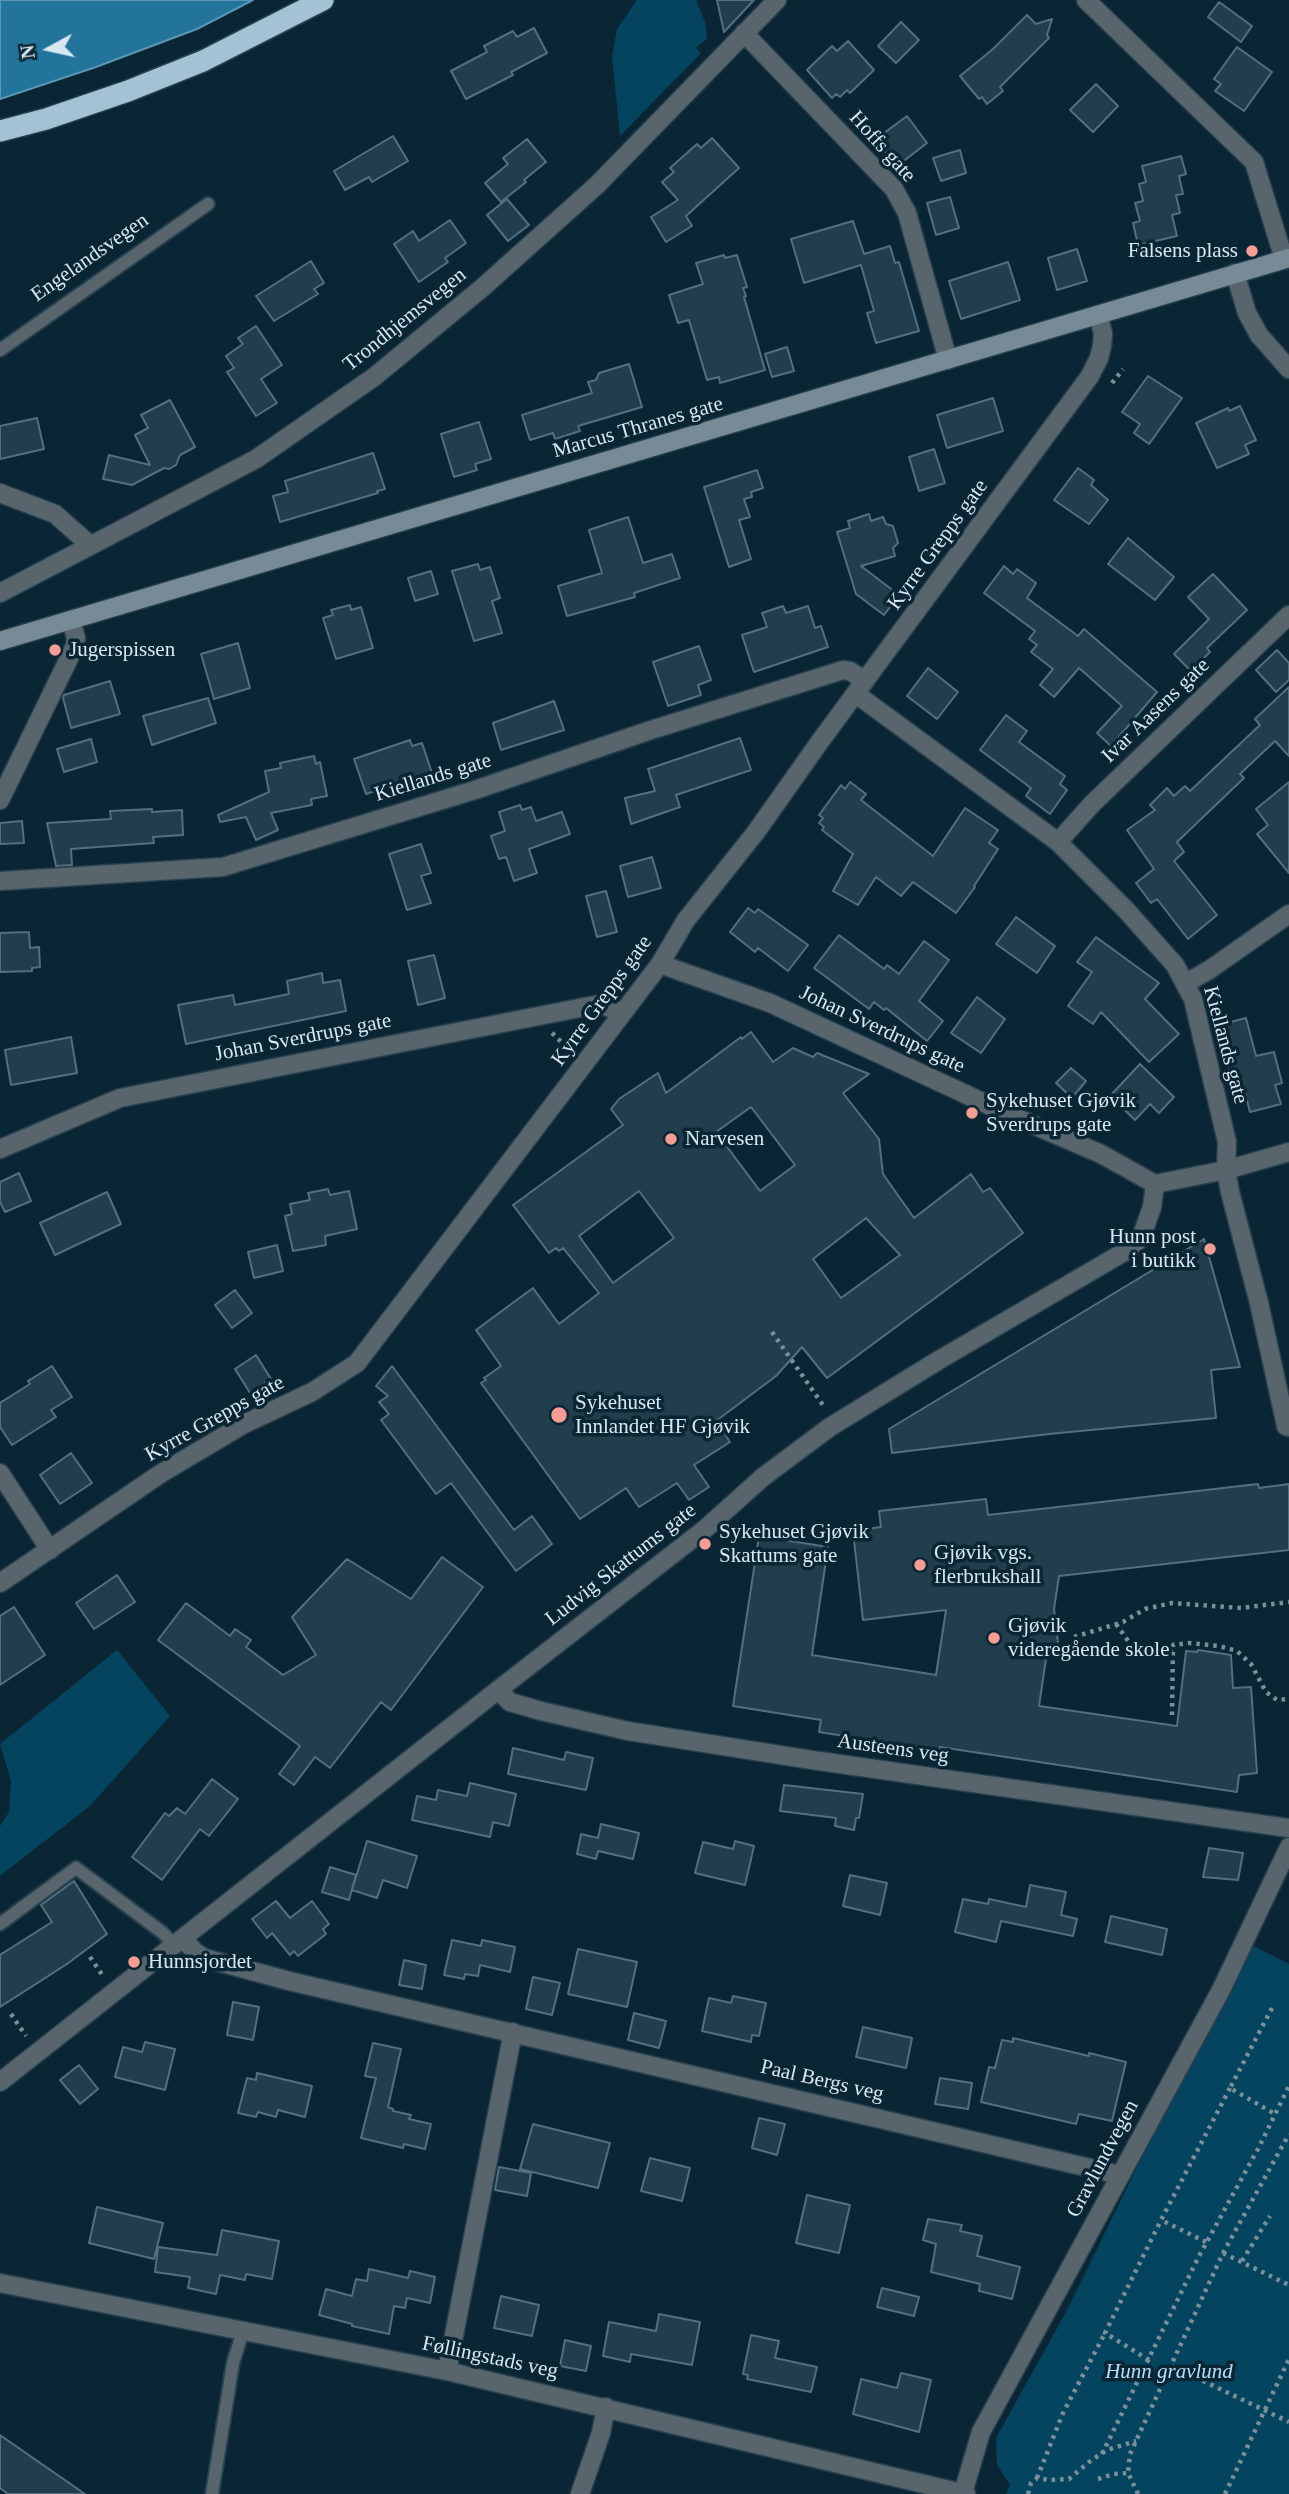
<!DOCTYPE html>
<html>
<head>
<meta charset="utf-8">
<style>
  body { margin:0 }
  #map { position:relative; width:1289px; height:2494px; overflow:hidden; background:#0a2634; font-family:Georgia,serif }
  canvas { display:block }
  .north { position:absolute; left:14px; top:14px; width:70px; height:70px; -webkit-text-stroke:5px #0a2634; paint-order:stroke; rotate:262deg; font-size:19px; font-weight:700; line-height:28px; text-align:center; color:#d8e8f1 }
  .north::after { content:''; display:block; margin:auto; width:24px; height:32px; background:#d8e8f1; clip-path:polygon(50% 0,100% 100%,50% 72%,0 100%) }
</style>
</head>
<body>
<div id="map">
<canvas width="1289" height="2494"></canvas>
<div class="north">N</div>
</div>
<script>
const context = document.querySelector('canvas').getContext('2d');
context.lineJoin = 'round';
function fill(path, color) {
  context.fillStyle = color;
  context.fill(path, 'evenodd');
}
function shape(rows) {
  const path = new Path2D();
  for (const r of rows) {
    path.moveTo(r[0], r[1]);
    for (let i = 2; i < r.length; i += 2) path.lineTo(r[i], r[i + 1]);
  }
  return path;
}
function trace(path, color, width, dash) {
  context.strokeStyle = color;
  context.lineWidth = width;
  context.lineCap = dash ? 'butt' : 'round';
  context.setLineDash(dash || []);
  context.stroke(path);
}
function label(font, color, halo, rows, align = 'center') {
  context.font = font + ' Georgia,serif';
  context.lineWidth = 7;
  context.setLineDash([]);
  context.textBaseline = 'middle';
  context.strokeStyle = halo;
  context.fillStyle = color;
  for (const [text, x, y, turn = 0] of rows) {
    context.save();
    context.translate(x, y);
    context.rotate((+turn || 0) * Math.PI / 180);
    context.textAlign = isNaN(turn) ? turn : align;
    if (halo) context.strokeText(text, 0, 0);
    context.fillText(text, 0, 0);
    context.restore();
  }
}
const green = shape([
  [637,0,696,0,705,22,707,38,696,48,701,53,620,136,612,57,617,29],
  [117,1650,170,1716,91,1805,0,1876,0,1826,9,1812,11,1781,0,1744],
  [1247,1943,1289,1964,1289,2494,1006,2494,1010,2485,997,2465,996,2438,1066,2312]
]);
const water = shape([
  [0,0,253,0,197,29,96,67,0,99,0,0]
]);
const building = shape([
  [717,0,754,0,724,32,717,0],
  [1219,2,1252,26,1241,42,1208,17,1219,2],
  [1027,15,1036,24,1052,19,1047,35,1049,38,1000,87,1003,91,987,104,982,97,979,99,960,76,993,49,1027,15],
  [901,22,919,40,896,63,878,46,901,22],
  [534,28,547,53,511,72,513,75,466,99,451,71,487,52,484,46,513,31,517,37,534,28],
  [848,41,874,70,850,93,847,90,840,97,836,94,832,98,807,70,832,46,837,51,848,41],
  [1237,47,1272,72,1244,111,1215,91,1221,84,1214,79,1237,47],
  [1096,84,1118,106,1093,132,1070,110,1096,84],
  [907,116,927,143,896,167,876,139,907,116],
  [393,136,408,161,372,182,369,177,345,190,334,171,393,136],
  [712,138,739,168,686,216,692,226,666,242,651,217,678,200,662,182,674,172,670,168,697,144,701,148,712,138],
  [527,139,546,162,524,180,526,182,501,202,485,183,508,164,503,158,527,139],
  [960,150,966,173,941,181,933,158,960,150],
  [1181,156,1186,174,1179,176,1183,194,1176,195,1180,213,1172,215,1177,236,1138,245,1133,223,1140,221,1135,203,1143,201,1139,184,1146,182,1142,166,1181,156],
  [950,197,959,228,936,235,927,203,950,197],
  [507,199,529,225,508,241,487,215,507,199],
  [450,220,466,243,445,258,448,262,419,282,394,244,413,231,419,241,450,220],
  [853,221,864,254,890,246,895,263,899,262,919,331,876,343,867,313,874,311,861,265,804,283,791,239,853,221],
  [1077,249,1087,281,1057,290,1048,258,1077,249],
  [724,255,725,258,737,255,747,287,743,288,746,296,744,297,765,370,720,383,719,377,707,380,689,320,678,323,669,295,703,284,696,263,724,255],
  [311,261,324,283,314,289,318,294,274,321,256,296,311,261],
  [1008,262,1020,300,961,319,949,281,1008,262],
  [256,326,282,365,261,379,277,403,256,416,227,372,234,368,226,356,243,344,238,338,256,326],
  [787,347,794,371,772,377,765,354,787,347],
  [629,364,642,407,578,426,580,431,555,439,553,433,530,440,522,415,592,393,588,382,596,380,599,373,629,364],
  [1148,376,1182,398,1149,444,1134,433,1140,424,1122,412,1148,376],
  [993,398,1003,431,947,448,937,415,993,398],
  [170,400,195,447,180,455,176,465,169,469,164,468,132,485,103,479,109,455,150,465,135,435,148,428,141,415,170,400],
  [1240,406,1256,440,1245,445,1249,454,1217,468,1196,423,1228,408,1229,411,1240,406],
  [37,418,44,449,0,459,0,426,37,418],
  [479,422,491,459,475,464,477,470,454,477,441,434,479,422],
  [934,449,945,483,919,491,909,457,934,449],
  [373,453,385,489,377,491,378,493,280,522,273,496,288,492,285,481,373,453],
  [1078,468,1094,480,1091,485,1108,500,1089,524,1054,500,1078,468],
  [757,470,763,488,751,492,752,497,744,499,750,517,739,520,751,559,729,567,704,487,757,470],
  [869,514,871,521,883,517,886,524,893,526,898,543,893,548,895,556,861,566,899,595,884,615,856,594,837,532,850,528,848,521,869,514],
  [628,517,643,563,672,554,680,578,634,593,635,597,567,616,558,586,602,573,589,530,628,517],
  [1128,538,1174,577,1155,600,1108,564,1128,538],
  [478,564,480,570,490,567,500,598,492,601,502,633,474,641,452,571,478,564],
  [1004,566,1013,574,1017,569,1036,583,1027,598,1078,636,1084,629,1157,692,1111,746,1097,733,1122,706,1079,668,1054,697,1040,685,1053,669,1031,652,1037,645,1029,639,1035,631,984,593,1004,566],
  [431,571,438,594,415,601,408,578,431,571],
  [1213,574,1247,610,1207,648,1210,652,1191,671,1174,654,1209,619,1188,597,1213,574],
  [350,605,351,610,361,607,373,648,336,659,323,618,333,615,331,610,350,605],
  [783,606,786,613,808,606,815,628,821,626,828,647,754,672,742,635,767,627,762,613,783,606],
  [238,643,250,688,214,699,201,654,238,643],
  [699,646,711,680,698,685,701,695,668,706,653,662,699,646],
  [1277,650,1289,663,1289,680,1276,692,1256,670,1277,650],
  [928,668,958,692,937,719,907,696,928,668],
  [110,681,120,714,71,728,63,698,64,695,110,681],
  [1289,687,1289,756,1275,741,1240,774,1244,778,1177,842,1184,852,1174,861,1217,915,1188,939,1157,899,1151,903,1136,883,1154,869,1127,830,1155,810,1150,805,1167,788,1174,796,1185,786,1190,791,1260,725,1255,719,1289,687],
  [208,698,216,723,152,745,143,716,208,698],
  [554,701,564,730,501,750,493,723,554,701],
  [1006,715,1027,731,1019,742,1065,776,1060,784,1067,790,1050,814,1026,796,1031,788,980,750,1006,715],
  [740,738,751,770,676,795,680,807,631,824,625,798,655,791,648,769,740,738],
  [91,739,97,762,64,772,57,749,91,739],
  [410,740,412,746,422,743,432,773,366,794,354,759,410,740],
  [314,756,316,764,320,762,327,796,311,799,312,805,271,813,278,830,256,840,246,817,220,822,218,815,269,792,265,771,281,768,280,763,314,756],
  [850,782,866,794,861,800,933,856,965,808,998,830,989,843,998,849,974,886,975,887,956,913,913,882,901,896,876,877,858,905,833,891,853,854,822,830,824,827,819,823,823,818,819,815,841,785,845,789,850,782],
  [1289,782,1289,873,1257,834,1268,825,1256,809,1289,782],
  [520,805,522,810,531,807,536,821,562,812,570,834,529,849,537,873,514,881,506,857,499,859,491,836,505,831,499,812,520,805],
  [152,809,152,812,182,810,183,835,153,837,154,843,71,849,72,865,56,866,47,823,111,819,110,811,152,809],
  [22,821,24,843,0,844,0,823,22,821],
  [421,844,431,873,421,876,431,903,407,910,389,854,421,844],
  [652,857,661,888,628,897,620,866,652,857],
  [606,891,617,932,597,937,586,896,606,891],
  [748,908,755,913,758,909,808,945,788,971,758,948,755,952,730,932,748,908],
  [1016,917,1055,946,1037,973,996,944,1016,917],
  [29,932,30,948,39,947,40,967,32,968,32,971,0,972,0,933,29,932],
  [839,935,884,969,887,965,899,974,924,941,949,960,919,1001,943,1021,927,1041,886,1008,884,1010,874,1002,869,1009,814,968,839,935],
  [1096,937,1159,983,1145,999,1179,1034,1149,1062,1101,1012,1093,1024,1068,1006,1092,972,1077,962,1096,937],
  [434,955,445,998,418,1005,408,961,434,955],
  [322,973,323,983,340,980,346,1011,186,1044,178,1005,233,995,235,1005,289,994,287,981,322,973],
  [977,997,1005,1019,981,1053,951,1033,977,997],
  [1246,1018,1256,1056,1274,1052,1282,1083,1275,1085,1281,1104,1250,1112,1245,1093,1236,1096,1227,1064,1232,1063,1223,1024,1246,1018],
  [751,1032,773,1062,793,1048,813,1057,817,1053,869,1074,843,1093,879,1139,883,1174,914,1218,971,1174,983,1192,990,1188,1023,1233,827,1378,802,1347,776,1376,716,1421,730,1442,694,1465,709,1487,689,1500,677,1483,639,1507,626,1488,580,1519,481,1383,486,1380,484,1378,501,1366,476,1330,533,1288,559,1324,599,1293,563,1248,559,1251,556,1248,549,1253,513,1205,623,1125,611,1109,619,1099,658,1073,666,1093,741,1037,742,1039,751,1032],
  [751,1107,795,1165,760,1191,716,1132,751,1107],
  [639,1191,674,1238,613,1283,579,1236,639,1191],
  [866,1218,900,1255,841,1298,813,1259,866,1218],
  [71,1037,77,1073,11,1085,5,1050,71,1037],
  [1140,1064,1174,1097,1159,1113,1150,1104,1135,1120,1110,1096,1140,1064],
  [1071,1068,1086,1081,1072,1098,1056,1083,1071,1068],
  [19,1173,31,1201,5,1212,0,1202,0,1182,19,1173],
  [328,1189,330,1195,349,1191,357,1229,325,1236,326,1245,293,1251,285,1216,292,1214,290,1204,310,1200,308,1193,328,1189],
  [107,1192,121,1224,55,1255,40,1223,107,1192],
  [1204,1239,1240,1367,1211,1370,1216,1418,1049,1434,892,1453,889,1429,1204,1239],
  [277,1245,283,1271,254,1278,248,1252,277,1245],
  [235,1290,252,1313,232,1328,215,1305,235,1290],
  [256,1355,271,1379,250,1393,235,1369,256,1355],
  [52,1366,72,1397,51,1410,56,1417,12,1445,0,1427,0,1403,30,1384,28,1381,52,1366],
  [392,1366,514,1530,532,1516,552,1544,516,1571,451,1483,436,1494,381,1420,389,1414,379,1402,388,1396,376,1386,392,1366],
  [71,1453,92,1483,60,1504,40,1475,71,1453],
  [1258,1484,1259,1488,1289,1484,1289,1550,1059,1576,1054,1609,1059,1651,1047,1652,1039,1706,1177,1726,1186,1651,1197,1652,1198,1650,1231,1655,1233,1688,1251,1687,1257,1773,1239,1775,1237,1792,940,1747,940,1751,819,1732,821,1720,733,1706,759,1536,828,1547,812,1655,936,1675,946,1610,863,1620,853,1531,881,1527,879,1511,986,1499,988,1515,1258,1484],
  [442,1557,483,1587,391,1710,381,1702,330,1768,315,1757,294,1785,279,1774,300,1746,158,1640,186,1603,230,1636,235,1629,251,1640,246,1647,283,1675,316,1655,292,1617,347,1559,411,1599,442,1557],
  [117,1575,135,1602,94,1629,76,1603,117,1575],
  [14,1607,45,1655,0,1685,0,1616,14,1607],
  [513,1748,564,1760,566,1752,593,1758,586,1790,508,1774,513,1748],
  [212,1779,238,1799,209,1836,200,1829,162,1880,132,1857,165,1813,169,1816,177,1808,185,1814,212,1779],
  [470,1783,516,1794,509,1826,493,1822,490,1837,412,1820,417,1796,436,1800,438,1790,467,1796,470,1783],
  [784,1785,863,1794,859,1818,856,1818,854,1830,835,1826,836,1818,780,1811,784,1785],
  [601,1824,639,1833,633,1859,598,1851,596,1859,577,1854,581,1834,598,1838,601,1824],
  [367,1841,417,1856,407,1888,383,1880,377,1898,352,1890,367,1841],
  [735,1841,754,1846,745,1885,695,1873,703,1842,733,1849,735,1841],
  [1209,1848,1243,1853,1238,1880,1203,1877,1209,1848],
  [330,1867,356,1875,349,1900,322,1892,330,1867],
  [850,1875,887,1883,880,1915,843,1906,850,1875],
  [74,1881,107,1934,67,1964,0,2007,0,1955,52,1922,41,1905,74,1881],
  [1030,1885,1066,1892,1061,1915,1077,1919,1073,1936,1001,1921,996,1942,955,1932,963,1899,988,1904,989,1899,1026,1907,1030,1885],
  [276,1901,290,1918,312,1901,329,1924,323,1929,326,1934,298,1956,294,1951,290,1955,272,1933,267,1938,252,1919,276,1901],
  [1111,1916,1167,1929,1162,1955,1105,1942,1111,1916],
  [452,1940,481,1946,482,1940,515,1947,510,1972,480,1965,478,1976,465,1974,464,1979,444,1975,452,1940],
  [578,1949,637,1962,627,2007,568,1994,578,1949],
  [404,1960,426,1965,422,1989,399,1985,404,1960],
  [533,1977,560,1983,552,2015,526,2009,533,1977],
  [733,1996,766,2003,759,2036,752,2035,751,2042,702,2031,709,1998,731,2003,733,1996],
  [233,2002,259,2007,253,2040,227,2035,233,2002],
  [634,2013,666,2021,659,2048,628,2040,634,2013],
  [863,2027,912,2038,906,2068,856,2057,863,2027],
  [1013,2038,1089,2056,1089,2053,1126,2062,1112,2121,1079,2114,1076,2124,981,2102,989,2067,995,2068,1002,2040,1013,2042,1013,2038],
  [145,2042,175,2049,165,2090,115,2077,123,2047,142,2052,145,2042],
  [373,2043,401,2049,388,2107,393,2109,393,2111,411,2115,409,2119,431,2124,425,2149,404,2144,403,2148,361,2138,376,2078,365,2076,373,2043],
  [79,2065,98,2089,80,2104,60,2080,79,2065],
  [257,2073,312,2086,305,2117,278,2110,276,2117,258,2112,256,2117,238,2113,247,2078,256,2080,257,2073],
  [940,2078,972,2083,968,2109,935,2104,940,2078],
  [759,2118,785,2124,777,2155,752,2148,759,2118],
  [533,2124,610,2143,598,2188,520,2169,533,2124],
  [650,2158,690,2168,682,2201,641,2191,650,2158],
  [499,2167,531,2173,527,2196,495,2190,499,2167],
  [807,2195,850,2205,839,2253,796,2243,807,2195],
  [97,2207,163,2223,154,2259,89,2243,97,2207],
  [928,2219,962,2225,960,2231,982,2236,977,2256,1020,2267,1012,2299,979,2291,980,2284,931,2272,936,2244,923,2240,928,2219],
  [222,2230,279,2241,272,2279,246,2274,245,2280,220,2275,216,2294,188,2288,190,2277,155,2272,158,2247,217,2255,222,2230],
  [369,2269,408,2278,410,2271,435,2277,430,2303,407,2298,405,2308,394,2306,389,2334,352,2326,352,2324,319,2315,326,2289,352,2296,356,2279,367,2281,369,2269],
  [882,2288,919,2297,914,2316,877,2307,882,2288],
  [501,2296,539,2305,532,2336,494,2328,501,2296],
  [659,2314,700,2322,692,2365,631,2354,630,2362,603,2356,609,2322,656,2331,659,2314],
  [751,2335,779,2341,775,2358,817,2367,811,2392,747,2379,748,2375,743,2374,751,2335],
  [565,2340,591,2346,586,2371,560,2366,565,2340],
  [901,2373,931,2380,919,2432,853,2414,861,2379,897,2388,901,2373],
  [0,2435,85,2494,8,2494,0,2488,0,2435]
]);
const path = shape([
  [1112,383,1123,369],
  [552,1033,571,1051],
  [772,1332,825,1408],
  [1116,1624,1134,1649,1149,1655,1173,1652],
  [1074,1637,1123,1622,1145,1609,1172,1603,1241,1608,1289,1602],
  [1172,1715,1173,1645,1189,1643,1219,1646,1237,1651,1251,1664,1266,1692,1277,1700,1289,1699],
  [90,1957,103,1976],
  [1272,2008,1230,2088,1275,2114],
  [11,2014,26,2036],
  [1206,2242,1161,2220,1230,2088],
  [1223,2253,1289,2285],
  [1242,2261,1270,2216],
  [1149,2360,1105,2333,1161,2220],
  [1172,2366,1289,2422],
  [1102,2454,1198,2258,1259,2147,1289,2086],
  [1037,2478,1063,2413,1105,2333],
  [1098,2479,1114,2474,1128,2473],
  [1028,2494,1031,2483,1037,2478,1050,2480,1069,2479,1089,2462,1107,2450,1136,2441],
  [1138,2494,1128,2473,1130,2454,1223,2253,1289,2134],
  [1225,2494,1289,2359]
]);
const lane = shape([
  [0,350,208,204],
  [0,1924,76,1868,163,1933,174,1945],
  [212,2494,233,2363,243,2331]
]);
const street = shape([
  [1086,0,1254,162,1284,259],
  [744,33,894,189,907,213,948,360],
  [1235,273,1247,313,1259,335,1289,369],
  [0,493,55,514,90,545],
  [0,593,256,459,374,377,482,288,597,185,777,0],
  [856,694,1058,842,1126,910,1175,965,1193,999,1227,1142,1226,1170,1230,1192,1259,1303,1286,1426,1289,1427],
  [0,800,75,646,76,638,71,620],
  [1058,842,1092,804,1289,615],
  [0,881,223,867,475,790,651,730,843,670,850,671,865,681],
  [660,964,770,1003,1008,1114,1101,1154,1155,1184],
  [1186,983,1209,970,1289,914],
  [0,1149,120,1098,600,1004,623,1013],
  [1155,1184,1226,1170,1289,1152],
  [0,1473,50,1550],
  [0,1583,160,1474,244,1424,312,1392,357,1363,660,964,686,920,756,832,821,740,1090,376,1099,358,1102,346,1103,333,1098,315],
  [498,1690,510,1702,541,1711,628,1731,812,1760,1289,1828],
  [183,1938,194,1951,204,1958,289,1981,1120,2175],
  [0,2082,498,1690,705,1529,763,1477,830,1427,939,1360,1131,1248,1141,1238,1152,1207,1155,1184],
  [0,2283,447,2371,966,2494],
  [447,2371,513,2032],
  [963,2493,981,2432,1221,1990,1289,1847],
  [580,2494,601,2433,606,2407]
]);
const secondary = shape([
  [0,641,1289,258]
]);
const highway = shape([
  [0,131,46,119,128,91,203,61,323,0]
]);
const markers = [
  [1252,251,7,"#f59c95"],
  [55,650,7,"#f59c95"],
  [972,1113,7,"#f59c95"],
  [671,1139,7,"#f59c95"],
  [1210,1249,7,"#f59c95"],
  [559,1415,9,"#f59c95"],
  [705,1544,7,"#f59c95"],
  [920,1565,7,"#f59c95"],
  [994,1638,7,"#f59c95"],
  [134,1962,7,"#f59c95"]
];
const streetNames = [
  ["Hoffs gate",882,147,48],
  ["Engelandsvegen",90,258,-35],
  ["Trondhjemsvegen",405,320,-39],
  ["Marcus Thranes gate",638,428,-16],
  ["Kyrre Grepps gate",938,545,-54],
  ["Ivar Aasens gate",1156,711,-44],
  ["Kiellands gate",433,778,-17],
  ["Kyrre Grepps gate",602,1001,-54],
  ["Johan Sverdrups gate",882,1030,25],
  ["Johan Sverdrups gate",303,1038,-11],
  ["Kiellands gate",1225,1045,75],
  ["Kyrre Grepps gate",215,1419,-29],
  ["Ludvig Skattums gate",621,1565,-38],
  ["Austeens veg",893,1749,8],
  ["Paal Bergs veg",822,2081,13],
  ["Gravlundvegen",1103,2159,-62],
  ["Føllingstads veg",490,2358,12]
];
const poiNames = [
  ["Falsens plass",1238,251,"right"],
  ["Jugerspissen",69,650],
  ["Sykehuset Gjøvik",986,1101],
  ["Sverdrups gate",986,1125],
  ["Narvesen",685,1139],
  ["Hunn post",1196,1237,"right"],
  ["i butikk",1196,1261,"right"],
  ["Sykehuset",575,1403],
  ["Innlandet HF Gjøvik",575,1427],
  ["Sykehuset Gjøvik",719,1532],
  ["Skattums gate",719,1556],
  ["Gjøvik vgs.",934,1553],
  ["flerbrukshall",934,1577],
  ["Gjøvik",1008,1626],
  ["videregående skole",1008,1650],
  ["Hunnsjordet",148,1962]
];
const parkNames = [
  ["Hunn gravlund",1169,2372]
];
fill(green, '#05445f');
fill(water, '#22749b');
trace(water, '#5997b5', 2);
fill(building, '#223d4c');
trace(building, '#536f80', 2);
trace(lane, '#27414e', 16);
trace(street, '#27414e', 21);
trace(secondary, '#27414e', 21);
trace(highway, '#27414e', 24);
trace(path, '#798f9a', 4.5, [3.5, 5]);
trace(lane, '#59656c', 12);
trace(street, '#59656c', 18);
trace(secondary, '#778b96', 18);
trace(highway, '#a3c2d4', 21);
for (const [x, y, r, color] of markers) {
  const dot = new Path2D();
  dot.arc(x, y, r, 0, 2 * Math.PI);
  context.fillStyle = color;
  context.fill(dot);
  trace(dot, '#0a2634', 2.5);
}
label('21px', '#d8e8f1', '#0a2634', streetNames);
label('21px', '#d8e8f1', '#0a2634', poiNames, 'left');
label('italic 21px', '#b7def4', '#0a2634', parkNames);
</script>
</body>
</html>
